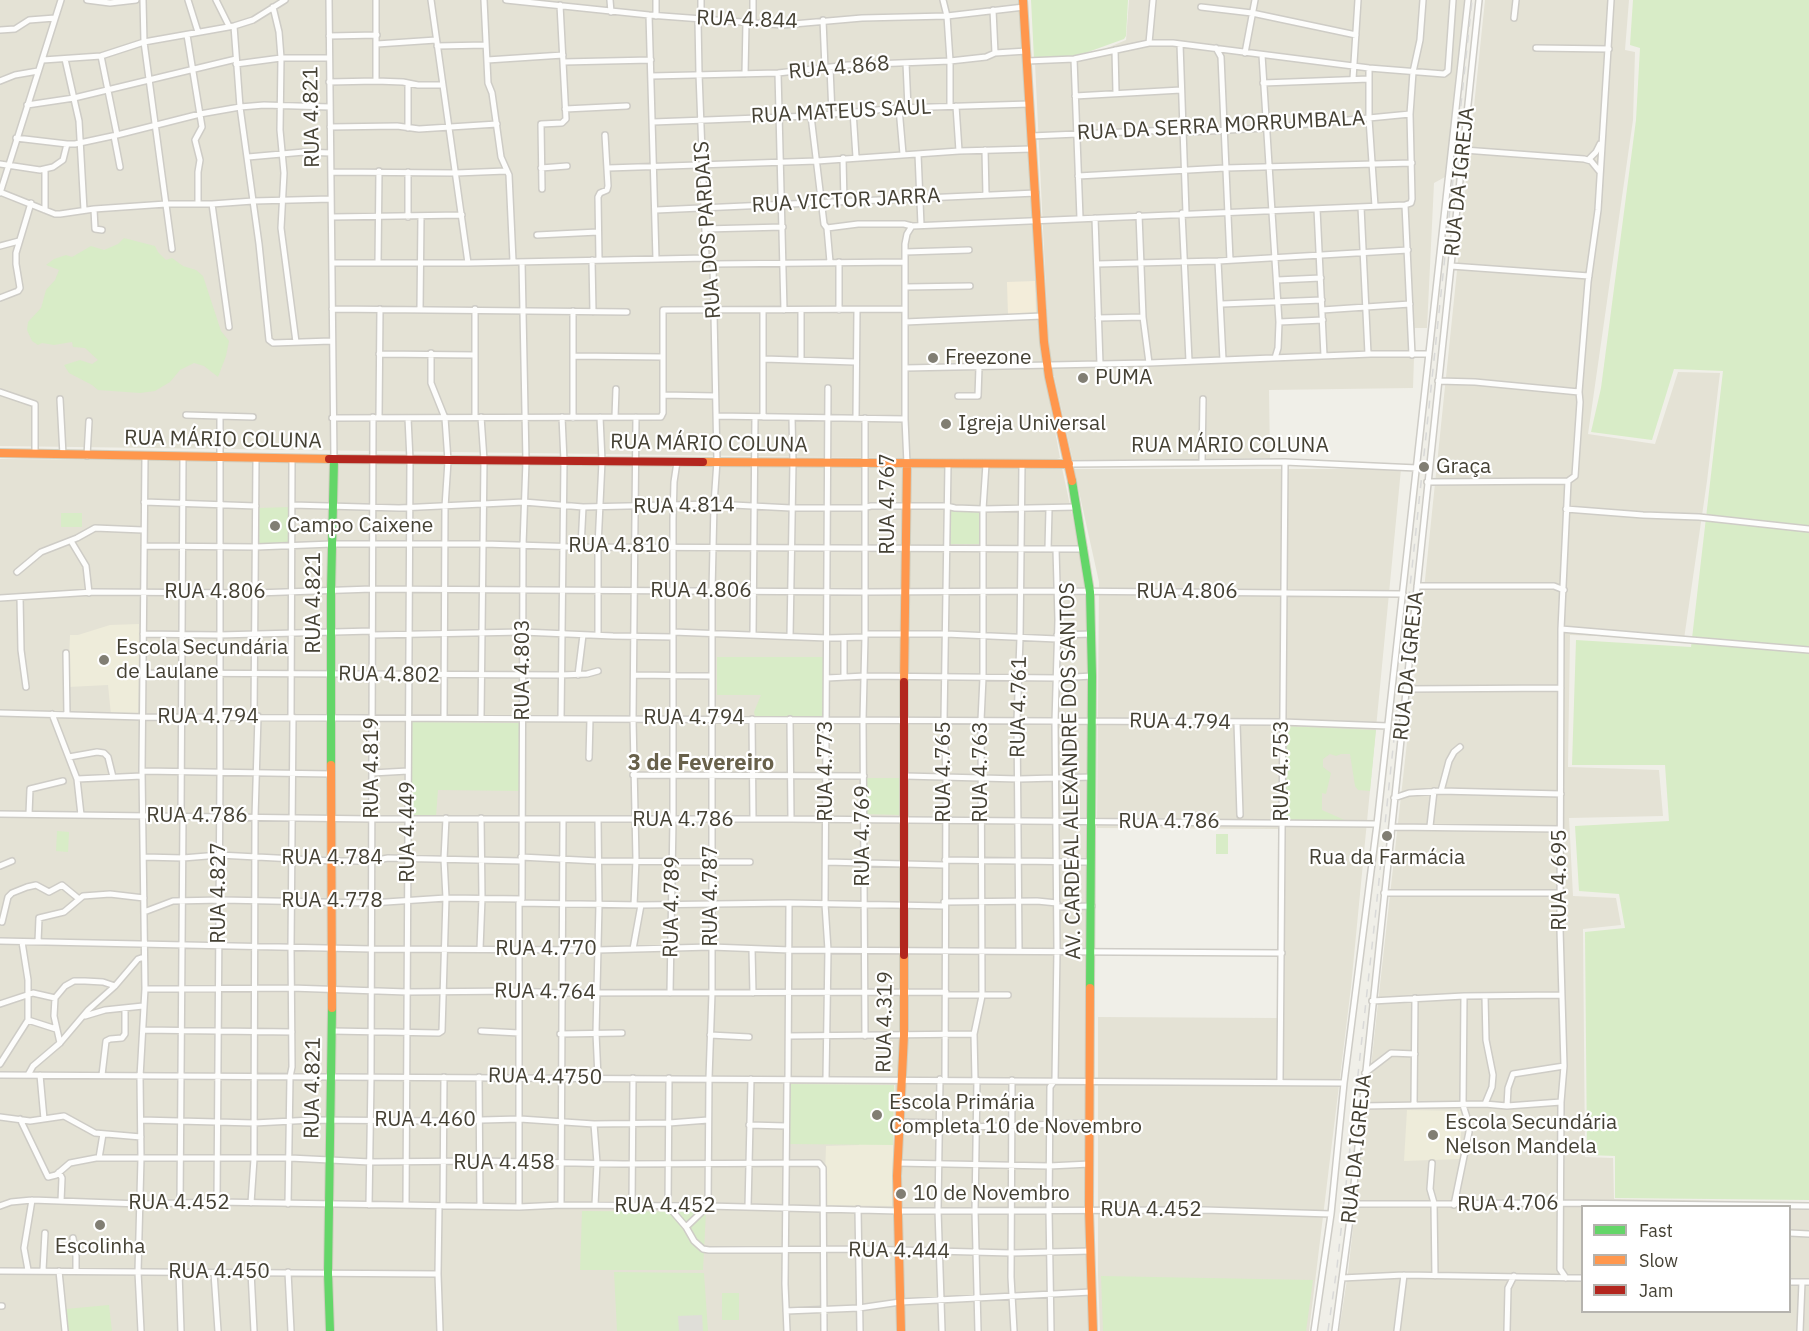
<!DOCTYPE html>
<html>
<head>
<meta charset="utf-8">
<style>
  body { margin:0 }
  #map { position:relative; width:1809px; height:1331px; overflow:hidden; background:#f0efe8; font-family:"IBM Plex Sans",sans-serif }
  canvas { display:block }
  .legend { position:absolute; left:1581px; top:1205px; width:210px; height:108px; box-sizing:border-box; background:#fff; border:2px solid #b5b3ae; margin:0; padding:8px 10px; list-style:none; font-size:18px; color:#454134 }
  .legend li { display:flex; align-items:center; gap:12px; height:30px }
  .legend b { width:30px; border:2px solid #b5b3ae }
</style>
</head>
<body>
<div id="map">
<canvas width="1809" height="1331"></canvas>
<ul class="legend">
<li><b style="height:8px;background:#63d668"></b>Fast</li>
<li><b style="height:8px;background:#ff974d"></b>Slow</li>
<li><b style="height:8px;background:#b3261e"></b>Jam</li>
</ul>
</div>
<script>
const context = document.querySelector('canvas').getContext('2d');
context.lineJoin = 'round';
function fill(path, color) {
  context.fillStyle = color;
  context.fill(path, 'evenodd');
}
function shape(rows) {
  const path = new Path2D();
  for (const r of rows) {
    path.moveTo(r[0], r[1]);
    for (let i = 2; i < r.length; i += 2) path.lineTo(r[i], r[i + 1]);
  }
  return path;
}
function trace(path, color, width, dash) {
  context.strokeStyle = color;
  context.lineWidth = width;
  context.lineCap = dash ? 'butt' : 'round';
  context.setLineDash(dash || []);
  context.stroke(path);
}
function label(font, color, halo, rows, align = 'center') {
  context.font = font + ' "IBM Plex Sans",sans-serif';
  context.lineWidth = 4.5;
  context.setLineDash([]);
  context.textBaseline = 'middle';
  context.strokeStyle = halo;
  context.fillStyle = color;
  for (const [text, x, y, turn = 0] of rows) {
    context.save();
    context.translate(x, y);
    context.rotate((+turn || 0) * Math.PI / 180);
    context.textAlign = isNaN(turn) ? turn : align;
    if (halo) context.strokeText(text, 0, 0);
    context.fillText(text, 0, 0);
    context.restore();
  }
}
const residential = shape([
  [0,0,1023,0,1041,354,1060,458,1054,460,0,446],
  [1129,0,1466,0,1445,177,1434,183,1427,328,1415,328,1413,388,1269,390,1270,458,1073,461,1049,353,1035,63,1081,59,1126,40],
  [1485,0,1629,0,1625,50,1635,52,1633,120,1588,434,1655,444,1678,372,1720,373,1707,481,1684,639,1570,635,1568,767,1659,770,1663,816,1569,818,1573,896,1616,898,1621,925,1583,929,1585,1157,1613,1158,1614,1199,1809,1202,1809,1331,1339,1331,1348,1273,1425,580],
  [1582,1206,1790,1206,1790,1312,1582,1312],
  [0,459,1062,468,1082,561,1089,618,1085,1150,1089,1331,0,1331],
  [1074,469,1401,469,1351,987,1309,1331,1100,1331,1098,1275,1098,1017,1277,1018,1278,829,1097,828,1099,582]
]);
const commercial = shape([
  [1035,281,1036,314,1008,315,1007,282]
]);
const education = shape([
  [139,624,138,715,111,715,108,685,68,687,70,635,78,635,110,625],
  [860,1085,895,1085,892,1206,824,1205,826,1146,859,1145],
  [1407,1110,1462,1111,1460,1159,1404,1161]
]);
const green = shape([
  [1031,0,1128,0,1126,36,1124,39,1077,56,1034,59],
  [1633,0,1809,0,1809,1200,1615,1198,1615,1156,1587,1155,1585,932,1625,928,1619,894,1579,891,1575,826,1669,821,1665,765,1572,765,1576,640,1691,647,1723,371,1674,369,1652,440,1591,432,1601,388,1636,120,1640,48,1630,45],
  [124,238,155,246,158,252,166,260,172,258,183,266,196,270,203,276,221,331,229,341,226,356,218,377,204,366,194,363,180,370,170,382,155,391,140,393,98,390,92,385,69,373,64,365,80,360,92,364,98,360,85,348,73,347,72,342,54,345,42,343,38,345,32,341,27,330,28,322,41,308,46,290,55,280,59,270,46,265,54,259,66,255,72,257,91,246,104,250,118,244],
  [290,507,290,544,259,544,259,508],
  [950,509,981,509,980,544,950,544],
  [61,513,82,513,82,527,61,527],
  [717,657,824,657,824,716,755,716,754,712,761,695,717,695],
  [409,722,520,723,519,791,438,790,436,816,410,815],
  [1284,726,1376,730,1370,791,1358,790,1355,786,1350,754,1341,754,1336,756,1330,754,1323,759,1323,767,1331,773,1326,794,1322,793,1322,810,1349,822,1282,823],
  [867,778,901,778,900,815,866,814],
  [57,831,69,832,68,852,56,851],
  [1216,834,1228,834,1228,854,1216,854],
  [787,1084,894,1085,893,1145,786,1144],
  [582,1211,706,1212,703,1270,580,1270],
  [614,1272,704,1273,708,1331,617,1331],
  [1101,1276,1313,1280,1306,1331,1103,1331],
  [722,1293,739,1293,739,1320,722,1320],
  [109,1305,112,1331,68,1331,66,1309]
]);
const parking = shape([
  [702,1315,703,1331,679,1331,678,1316]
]);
const street = shape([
  [87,0,110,3,136,0],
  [143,0,144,42,172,249],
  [188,0,198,32],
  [216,0,229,26],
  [329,0,334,460],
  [376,0,376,81],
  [431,0,468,263],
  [484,0,488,83,492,93,501,157,509,175,513,261],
  [506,0,649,15,782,25,862,18,947,16,1024,7],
  [610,0,611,12],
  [656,0,656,16],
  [701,0,701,13,698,20,699,74,706,258,713,264,717,461,714,504,712,591,712,993,709,1078,708,1206,686,1227,694,1241,703,1249,709,1250,860,1249,1011,1253,1090,1251],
  [753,0,753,24],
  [943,0,947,16,950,61,950,106],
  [273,7,279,32,281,58,280,130,284,173,281,228,296,342],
  [1201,7,1252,13,1356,35],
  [993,10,995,53],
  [649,15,656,259],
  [1514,18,1516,0],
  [823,20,825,68],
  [234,26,240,107,259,244,269,340,273,343,331,341],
  [0,30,15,29,29,20,55,18],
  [187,35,202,127,195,140,200,160,198,172,198,204],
  [329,36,377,35],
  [1149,43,1153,0],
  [377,44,436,40],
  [1180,44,1186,213],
  [437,46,486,45],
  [1216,48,1221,57,1230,260],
  [1536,48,1609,49],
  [1115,50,1116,92],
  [1245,53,1255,0],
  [1262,55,1279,322,1278,348,1275,358],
  [101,56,117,135],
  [65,59,79,121,84,210],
  [1074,59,1080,218],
  [43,60,101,56,144,42,234,26,253,20,285,0],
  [487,60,563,55],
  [1027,61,1074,59,1149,43,1173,43,1369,68,1444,74,1448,71,1453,0],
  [563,62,651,60],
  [906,63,908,108],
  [236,64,281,58,328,58],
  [830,68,832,114],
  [1369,68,1369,119,1375,206],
  [778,73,784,310],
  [745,74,746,23],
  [651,76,778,73,848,65,950,61,986,57,995,53,1027,51],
  [1353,79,1358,0],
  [0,81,15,75,38,71],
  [329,82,376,81,403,82,418,85,443,85],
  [408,83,408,128],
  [1263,83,1369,79],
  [1075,96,1181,90],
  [27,105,74,98,236,59],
  [956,106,959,151],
  [899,108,903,154],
  [565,109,627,106],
  [853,111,856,157],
  [811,116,824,224,827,228,830,262],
  [653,122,811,116,899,108,1030,104],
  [330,127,397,126,419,129,497,124],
  [114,136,120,167],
  [1031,136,1171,130,1190,132,1266,128,1410,114],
  [16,138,67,144,75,144,117,135,200,114,240,107,264,105,330,107],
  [985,150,986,195],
  [1464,150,1584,159,1591,161,1600,172],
  [918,154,921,225],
  [248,157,304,152,330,153],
  [843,158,844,202],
  [1588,160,1596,152,1600,144],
  [0,164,40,170,53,167,63,160,67,144],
  [541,168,567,166],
  [608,168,817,161,959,151,1032,149],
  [45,170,45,210],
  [331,172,456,173,506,171],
  [408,172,408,217],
  [1078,176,1225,168,1412,163],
  [542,189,541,124,562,123,566,119,560,5],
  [0,192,55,214,60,214,94,209,166,204,212,204,253,201,331,199],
  [0,193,61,0],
  [212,204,229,327],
  [1405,205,1411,203,1412,199,1410,114,1413,72,1420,40,1423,0],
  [1405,205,1412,355],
  [1361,207,1368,354],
  [94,209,95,229,102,230],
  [1317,209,1324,356],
  [656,210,1036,193],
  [1182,213,1189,361],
  [1139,215,1143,317,1149,363],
  [332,217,462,215],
  [1095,218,1100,364],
  [827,228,858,224,904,224,912,226,1405,205],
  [705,229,783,227],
  [537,235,598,232],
  [0,246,19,241],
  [905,252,969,250],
  [599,259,598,197,600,193,607,190,608,186,605,135],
  [592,260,593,312],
  [1218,261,1223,360],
  [839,262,839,310],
  [332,263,468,263,706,258],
  [378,263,379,171],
  [713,264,905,262],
  [1097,264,1218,261,1408,250],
  [1451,266,1589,276],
  [1277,280,1321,278],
  [906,287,970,286],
  [0,298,18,291,20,288,16,264,16,253,31,203],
  [1222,304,1322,300],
  [332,309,627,312],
  [420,310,421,216],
  [763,310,763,417],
  [801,310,801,360],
  [1322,310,1410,304],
  [1098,318,1143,317],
  [905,322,1042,316],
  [1279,322,1323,320],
  [431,353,431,383,445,418,448,461,445,507,444,718],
  [379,354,475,355],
  [573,356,663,357],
  [764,359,855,362],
  [905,368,1149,363,1371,354,1429,354],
  [1438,381,1475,382,1579,392],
  [0,392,35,404,35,454],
  [663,395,715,396],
  [958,396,978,396,979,367],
  [60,399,63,455],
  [186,415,253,417],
  [475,416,475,309],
  [716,416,905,419],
  [379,417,380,309],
  [615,417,616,389],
  [332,418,661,417,663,413,663,310,905,309],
  [573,418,573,311],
  [856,418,857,310],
  [87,456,89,421],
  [1202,462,1203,399],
  [907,464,905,419,905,244,907,234,912,226],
  [1069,464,1285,462,1417,468],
  [1568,481,1575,476,1580,402,1579,392,1588,282,1598,210,1611,0],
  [1427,482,1568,481],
  [144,502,256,506],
  [292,505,399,508,524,502,583,507,714,504,791,508,862,508,871,506,946,506,955,508,983,509,1076,507],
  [1566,509,1643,515,1699,517,1809,529],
  [71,541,86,566,89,593],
  [144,546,256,547,332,544,484,544,581,547,1084,549],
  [581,547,583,507],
  [1048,549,1049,509],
  [17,572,41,552,77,538,95,528,143,530],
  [1417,586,1554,586,1564,590],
  [20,597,21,650,26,687],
  [0,598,93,592,256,593,372,589,864,592,1056,591,1403,594],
  [1561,629,1809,650],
  [673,632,827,638,865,637],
  [143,634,219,635,372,631],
  [865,634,946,634,1057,639],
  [372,635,523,632,613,636,673,637],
  [598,635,598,546,602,461,600,417],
  [753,635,755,417],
  [1057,635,1092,634],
  [790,636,793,463,792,418],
  [66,653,67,715],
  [144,673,561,675,587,674,598,671],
  [578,675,583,635],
  [635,675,712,676],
  [844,677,844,638],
  [827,678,865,676,1057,678,1092,676],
  [1407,689,1561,688],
  [0,713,143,717,1282,722,1388,726],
  [52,714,77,779,81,815],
  [254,716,256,459],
  [291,717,292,459],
  [481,717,484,460,481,417],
  [561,719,564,461,562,417],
  [752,719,753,819],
  [790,719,791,819],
  [1237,723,1240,815],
  [69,757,97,752,104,753,108,757,113,777],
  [589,758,590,719],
  [142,771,332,774],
  [372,773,408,771],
  [633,775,864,776],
  [905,776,1019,779,1092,777],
  [77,779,142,776],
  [1441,791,1449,761,1454,752,1460,747],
  [1394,798,1409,793,1441,791,1561,794],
  [0,814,372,819,791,819,1377,824],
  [29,814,30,789,63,781],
  [181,816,183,457],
  [1430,826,1434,791],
  [1392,827,1560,829],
  [144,857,183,858,219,855,333,861,372,861,388,858,521,861],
  [521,857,598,861,750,862],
  [945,860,1091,862],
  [826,862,944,865],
  [0,866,12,861],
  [1384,893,1560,893],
  [944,902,1037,901,1057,903],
  [519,903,641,905,789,903,944,906],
  [634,905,636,860,633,718,636,417],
  [1057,907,1092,906],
  [144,912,173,901,222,900,371,903,446,898,522,899],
  [2,922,8,897,12,893,27,887,36,885,49,892,62,885,79,899],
  [0,941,372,949,597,950,711,947,790,950,1282,953],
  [38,942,39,918,64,912,83,896,110,894,144,898],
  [480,949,482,898,481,818],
  [633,949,641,905],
  [752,949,753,993],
  [1019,950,1017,721,1020,638,1022,464],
  [145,989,291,988,407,992,519,991,560,993,946,992],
  [670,993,673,820,673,519,674,482,677,462],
  [946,995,1008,995],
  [1485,996,1486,1040,1493,1075,1492,1087,1485,1104],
  [1372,1001,1464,996,1561,995],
  [0,1004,33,993,55,998],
  [85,1016,105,1010,143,1006],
  [28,1020,56,1029],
  [143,1030,292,1032],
  [332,1031,439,1033,442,1031,446,898,444,859,446,818],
  [481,1031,519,1033],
  [560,1034,622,1033],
  [710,1035,749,1037],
  [789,1036,974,1034],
  [865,1036,863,720,865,637,865,418],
  [60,1043,54,1016,55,998,65,986,74,981,85,981,103,982,115,986],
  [0,1064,28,1020,28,980,22,942],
  [1365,1073,1391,1053,1415,1054],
  [0,1075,1344,1083],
  [28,1075,33,1066,60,1043,88,1010,115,986,138,959,144,957],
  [40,1075,44,1119],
  [102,1075,106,1041,110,1039,122,1038,125,1034,125,1008],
  [479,1077,480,1206],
  [598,1078,596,1033,599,904,598,820],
  [669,1078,668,1206,686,1227],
  [826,1079,828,950,825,904,828,388],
  [940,1079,938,1210,942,1331],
  [788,1080,789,903],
  [945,1080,946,778,944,720,948,464],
  [975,1080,974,1034,982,996,981,720,983,678,983,509,986,464],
  [977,1080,975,1211,978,1331],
  [1012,1080,1011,1277,1014,1331],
  [1280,1081,1285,462],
  [1414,1105,1415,998],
  [1362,1106,1485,1104,1507,1106,1561,1102],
  [1507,1106,1508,1088,1513,1074,1564,1066],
  [0,1117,30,1121,64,1116,95,1133,141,1137],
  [20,1119,48,1177,56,1175,70,1163,96,1158,290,1158,370,1162,480,1161,623,1164,819,1163,823,1168,824,1331],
  [141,1120,254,1123,312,1120,443,1121,520,1119,594,1124,669,1123,708,1120],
  [900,1122,939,1123],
  [594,1124,597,1163,595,1205],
  [749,1125,786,1126],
  [939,1128,1090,1123],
  [99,1158,103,1134],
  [897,1163,1049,1166,1090,1164],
  [1432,1163,1430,1189,1434,1203,1435,1276],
  [59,1172,62,1178,61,1201],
  [217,1202,220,772,220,417],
  [251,1203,254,1159,255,817,258,716],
  [180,1204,183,816],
  [288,1204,290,1077,292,1067,291,947,293,717],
  [1352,1204,1560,1203,1809,1206],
  [369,1205,371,1078,373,417],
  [406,1205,410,460,408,418],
  [561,1205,563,819],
  [1454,1205,1469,1132,1469,1124,1463,1105,1464,996],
  [0,1206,11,1202,32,1200,140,1204,217,1202,519,1207,561,1205,708,1206,898,1211,1204,1210,1331,1214],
  [439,1206,438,1274,440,1331],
  [443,1206,444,1077],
  [632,1206,633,1078],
  [519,1207,519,903,522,899,523,545,526,461,522,262],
  [748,1207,751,1079],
  [858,1209,860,1331],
  [1790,1233,1809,1234],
  [73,1238,76,1256,76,1271],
  [28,1270,24,1248,32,1200],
  [43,1270,45,1233],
  [0,1271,438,1274],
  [59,1271,65,1331],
  [179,1272,181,1331],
  [251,1272,254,1331],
  [288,1272,291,1331],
  [214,1273,218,1331],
  [1342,1278,1404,1275,1582,1278],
  [1566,1278,1560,1269,1561,1102,1564,1066,1560,929,1561,629,1568,481],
  [1790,1282,1809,1282],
  [0,1306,2,1306],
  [786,1311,859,1308,900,1302,1091,1292],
  [141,1331,138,1272,141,1158,140,1077,145,989,142,771,145,457],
  [787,1331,785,1284,787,1080],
  [1051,1331,1049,1211,1050,1087,1055,1080,1057,950,1055,722,1058,620,1056,549],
  [1314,1331,1331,1214,1344,1083,1377,824,1468,0],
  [1335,1331,1352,1204,1479,0],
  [1397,1331,1404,1275],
  [1507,1331,1508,1288,1514,1276],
  [1800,1331,1802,1282]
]);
const fast = shape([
  [1072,481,1090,592,1092,676,1090,988],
  [331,765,331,590,334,460],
  [330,1331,328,1273,332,1008]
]);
const slow = shape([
  [1023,0,1044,342,1049,377,1072,481],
  [0,453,329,459],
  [703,462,1069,464],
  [904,682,907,464],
  [331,765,332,1008],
  [1090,988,1089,1210,1093,1331],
  [901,1331,897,1176,904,1035,904,955]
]);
const jam = shape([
  [329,459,703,462],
  [904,682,904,955]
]);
const rail = shape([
  [1328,1331,1337,1267,1374,928,1472,0]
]);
const markers = [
  [933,358,6,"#817e73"],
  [1083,378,6,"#817e73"],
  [946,424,6,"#817e73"],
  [1424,467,6,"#817e73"],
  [275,526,6,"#817e73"],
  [104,660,6,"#817e73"],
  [1387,836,6,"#817e73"],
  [877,1115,6,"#817e73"],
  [1433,1135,6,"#817e73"],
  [901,1194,6,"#817e73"],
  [100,1225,6,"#817e73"]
];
const streetNames = [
  ["RUA 4.844",747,20,2],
  ["RUA 4.868",839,68,-5],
  ["RUA MATEUS SAUL",841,112,-3],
  ["RUA 4.821",312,117,-91],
  ["RUA DA SERRA MORRUMBALA",1221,126,-3],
  ["RUA DA IGREJA",1460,182,-84],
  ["RUA VICTOR JARRA",846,201,-3],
  ["RUA DOS PARDAIS",708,230,-94],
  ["RUA MÁRIO COLUNA",223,440,1],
  ["RUA MÁRIO COLUNA",709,444,1],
  ["RUA MÁRIO COLUNA",1230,446],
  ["RUA 4.767",888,504,-90],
  ["RUA 4.814",684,506,-1],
  ["RUA 4.810",619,546],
  ["RUA 4.806",701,591],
  ["RUA 4.806",215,592],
  ["RUA 4.806",1187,592],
  ["RUA 4.821",314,603,-90],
  ["RUA DA IGREJA",1409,666,-84],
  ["RUA 4.803",523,670,-90],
  ["RUA 4.802",389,675,1],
  ["RUA 4.761",1019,707,-89],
  ["RUA 4.794",208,717],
  ["RUA 4.794",694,718],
  ["RUA 4.794",1180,722,1],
  ["RUA 4.819",372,768,-90],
  ["RUA 4.773",826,771,-90],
  ["AV. CARDEAL ALEXANDRE DOS SANTOS",1071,771,-91],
  ["RUA 4.753",1282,771,-90],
  ["RUA 4.765",944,772,-90],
  ["RUA 4.763",981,772,-90],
  ["RUA 4.786",197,816],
  ["RUA 4.786",683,820],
  ["RUA 4.786",1169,822],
  ["RUA 4.449",408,832,-90],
  ["RUA 4.769",863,836,-90],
  ["RUA 4.784",332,858],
  ["RUA 4.695",1560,880,-90],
  ["RUA 4.827",219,893,-90],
  ["RUA 4.787",711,896,-90],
  ["RUA 4.778",332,901],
  ["RUA 4.789",672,907,-89],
  ["RUA 4.770",546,949],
  ["RUA 4.764",545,992,1],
  ["RUA 4.319",885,1022,-89],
  ["RUA 4.4750",545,1077,1],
  ["RUA 4.821",313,1088,-89],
  ["RUA 4.460",425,1120],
  ["RUA DA IGREJA",1357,1149,-84],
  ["RUA 4.458",504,1163],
  ["RUA 4.452",179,1203],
  ["RUA 4.706",1508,1204,-1],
  ["RUA 4.452",665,1206],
  ["RUA 4.452",1151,1210],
  ["RUA 4.444",899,1251,1],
  ["RUA 4.450",219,1272]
];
const poiNames = [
  ["Freezone",945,358],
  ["PUMA",1095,378],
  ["Igreja Universal",958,424],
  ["Graça",1436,467],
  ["Campo Caixene",287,526],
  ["Escola Secundária",116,648],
  ["de Laulane",116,672],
  ["Rua da Farmácia",1387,858,"center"],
  ["Escola Primária",889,1103],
  ["Completa 10 de Novembro",889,1127],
  ["Escola Secundária",1445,1123],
  ["Nelson Mandela",1445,1147],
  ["10 de Novembro",913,1194],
  ["Escolinha",100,1247,"center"]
];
const neighbourhoodNames = [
  ["3 de Fevereiro",701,764]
];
fill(residential, '#e4e2d5');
fill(commercial, '#f3edda');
fill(education, '#eeecda');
fill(green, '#d8ecc7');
fill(parking, '#dfded8');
trace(street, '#ceccc6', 8);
trace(fast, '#d0cebf', 10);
trace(slow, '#d0cebf', 10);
trace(jam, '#d0cebf', 10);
trace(street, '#fdfdfc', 5);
trace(fast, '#63d668', 8);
trace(slow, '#ff974d', 8);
trace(jam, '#b3261e', 8);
trace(rail, '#d9d9d8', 1.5, [8, 8]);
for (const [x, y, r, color] of markers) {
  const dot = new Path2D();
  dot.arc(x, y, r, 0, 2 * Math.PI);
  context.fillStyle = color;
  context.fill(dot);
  trace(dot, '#fff', 2);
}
label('21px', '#454134', '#fff', streetNames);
label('21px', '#454134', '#fff', poiNames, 'left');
label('bold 22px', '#68614b', '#fff', neighbourhoodNames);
</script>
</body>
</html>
